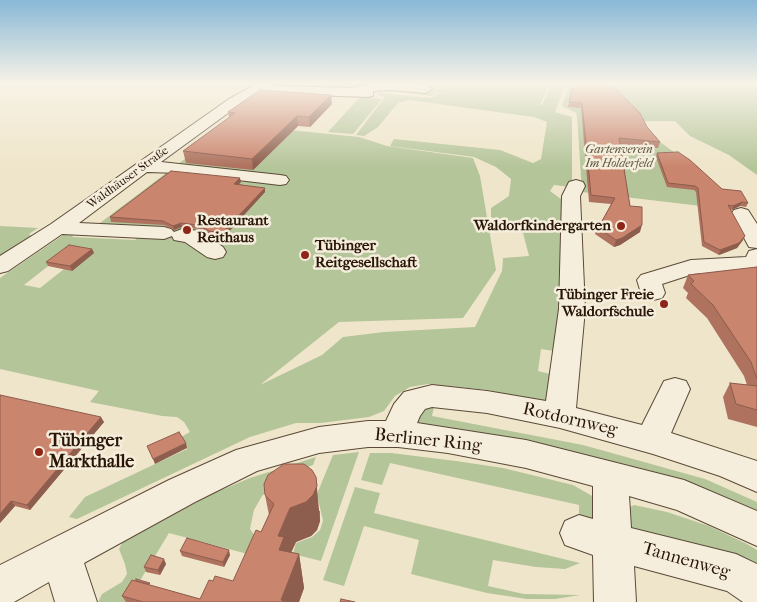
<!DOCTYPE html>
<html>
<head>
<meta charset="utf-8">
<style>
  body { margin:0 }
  canvas { display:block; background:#efe5ca }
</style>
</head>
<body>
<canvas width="757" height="602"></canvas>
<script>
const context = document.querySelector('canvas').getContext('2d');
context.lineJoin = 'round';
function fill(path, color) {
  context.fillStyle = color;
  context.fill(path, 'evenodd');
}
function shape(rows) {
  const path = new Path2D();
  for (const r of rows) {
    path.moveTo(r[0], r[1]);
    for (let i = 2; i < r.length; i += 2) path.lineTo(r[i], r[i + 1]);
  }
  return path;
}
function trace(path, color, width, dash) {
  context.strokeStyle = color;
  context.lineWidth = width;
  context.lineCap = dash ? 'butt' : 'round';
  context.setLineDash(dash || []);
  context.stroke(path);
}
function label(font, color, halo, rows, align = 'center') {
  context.font = font + ' "IM FELL French Canon",serif';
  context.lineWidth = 5;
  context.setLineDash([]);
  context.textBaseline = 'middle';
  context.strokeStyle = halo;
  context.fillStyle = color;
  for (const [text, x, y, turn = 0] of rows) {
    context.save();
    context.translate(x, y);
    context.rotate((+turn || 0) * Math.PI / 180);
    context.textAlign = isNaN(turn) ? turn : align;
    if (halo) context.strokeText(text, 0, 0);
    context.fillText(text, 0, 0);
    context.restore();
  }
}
const green = shape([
  [285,83,550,83,540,105,542,105,552,83,566,83,555,112,572,117,572,187,554,185,550,191,565,202,560,352,541,349,538,371,558,376,549,403,488,390,428,384,410,387,395,396,384,411,369,417,321,423,296,423,250,437,77,519,69,517,85,497,187,449,181,437,190,432,184,422,177,417,162,416,90,402,99,391,0,369,0,278,69,231,77,231,72,237,135,240,141,234,96,226,231,124,359,137,387,146,473,158,480,176,496,270,463,318,339,322,260,385,322,355,343,337,384,332,475,327,502,271,503,258,529,256,523,233,491,217,491,208,509,196,511,179,496,167,474,157,390,146,394,139,500,150,533,163,541,159,547,122,534,117,409,100,398,103,378,127,364,136,356,135,385,97,377,95,379,93,431,98,437,94,449,94,436,93,432,96,360,88,348,91,284,87,282,86],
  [70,249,64,269,40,288,24,285],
  [570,83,757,83,757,175,729,155,690,136,675,121,642,121,652,136,694,167,701,206,582,192,577,116,576,113,562,106],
  [360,97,382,99,353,134,328,132],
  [0,226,38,228,29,234,34,238,0,259],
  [424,406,434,407,432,416,583,445,705,479,757,502,757,516,421,425,416,419],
  [359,452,321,561,293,554,296,543,312,537,320,530,323,521,317,494,333,455],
  [370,453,391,453,456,461,503,468,573,485,594,497,599,522,579,525,579,505,390,463,382,485,361,480],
  [316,457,313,465,299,470,275,484,262,496,254,510,250,529,255,536,255,556,169,533,127,602,98,602,102,594,122,582,127,574,125,564,119,549,122,543,212,494,250,478],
  [355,487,380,493,374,513,580,563,565,569,536,567,493,560,488,586,524,594,580,595,555,599,527,599,487,593,411,574,419,540,364,526,344,586,323,580],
  [634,505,667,512,709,526,747,544,757,550,757,570,628,531,626,509]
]);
const minor = shape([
  [258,83,273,83,271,86,351,88,369,84,401,83,426,85,432,89,426,93,391,90,373,91,373,96,368,97,259,93,239,105,161,162,280,175,286,176,289,180,286,184,280,185,179,173,147,172,79,223,164,227,171,229,174,232,182,229,191,230,199,231,223,247,226,252,223,257,215,259,207,257,185,242,174,240,172,236,164,239,62,234,8,271,0,273,0,256,51,224,229,99,258,83],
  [576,180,583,182,585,186,580,196,585,309,576,408,642,425,664,381,675,378,686,381,690,389,671,433,757,461,757,492,720,476,653,454,560,428,487,413,432,407,425,409,420,416,417,423,526,440,684,480,757,511,757,546,677,510,629,496,631,528,736,554,757,564,757,602,743,602,727,591,634,566,636,602,594,602,593,555,565,545,560,533,565,521,579,515,593,519,593,486,526,468,448,453,398,447,368,447,319,453,257,471,195,502,84,563,97,602,55,602,49,582,14,602,0,602,0,565,169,480,236,450,319,427,368,421,386,421,394,404,404,392,432,385,487,391,546,401,559,309,562,196,569,182,576,180],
  [741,208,748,210,757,224,757,248,749,247,731,214,734,210,741,208],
  [757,249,757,269,693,274,662,284,665,293,662,298,653,300,644,298,641,293,637,280,641,275,691,260,746,257,749,251,757,249]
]);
const wall = shape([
  [575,83,602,83,605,87,647,127,660,142,658,148,620,144,630,206,640,232,620,245,614,247,595,234,597,227,602,221,611,204,589,202,581,108,568,107,572,88,576,88],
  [332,104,310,127,298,126,253,170,186,163,183,151,229,118,228,112],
  [657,153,748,203,746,207,740,206,731,210,743,240,737,248,719,255,702,246,696,192,694,190,667,187,656,157],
  [241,182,239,184,265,192,223,238,210,236,199,229,182,227,174,230,164,225,111,222,110,217],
  [92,249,94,253,72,271,48,266,46,262],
  [757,267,757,427,728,419,723,397,730,383,747,385,744,376,707,318,686,298,688,293,683,288,688,275],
  [0,395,104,422,30,510,15,506,0,523],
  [265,495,320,511,320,521,317,530,311,536,296,542,291,552,299,554,304,588,299,602,126,602,122,596,136,581,200,599,213,581,233,581,261,532,269,515],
  [180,551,230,555,224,567,182,556],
  [166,564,160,575,146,572,144,567]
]);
const shadedWall = shape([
  [331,95,332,104,310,127,309,117],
  [297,116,298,126,253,170,252,159],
  [240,178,241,182,235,188,234,184],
  [265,188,265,192,223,238,222,233],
  [742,202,740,206,732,210,733,206],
  [181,223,182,227,174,230,173,226],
  [642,225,640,232,620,245,614,247,616,240],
  [745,236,743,240,737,248,719,255,720,250],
  [92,249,94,253,72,271,70,266],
  [101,417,104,422,30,510,27,505],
  [186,443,187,448,155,464,153,459],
  [316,477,320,521,317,530,311,536,296,542,288,560,279,550,278,536,290,508],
  [11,501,15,506,0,523,0,514],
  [229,550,230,555,224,567,223,562],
  [299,554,304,588,299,602,281,602,281,600],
  [164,559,166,564,160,575,158,570]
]);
const building = shape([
  [577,83,602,83,605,87,614,87,640,113,647,127,660,142,619,138,630,206,642,207,642,225,622,238,616,240,597,227,602,221,615,198,591,195,582,103,569,102,572,88,577,88,577,83],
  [260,90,331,95,309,117,297,116,252,159,183,151,235,113,228,112,260,90],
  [678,152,690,160,722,189,741,191,748,203,742,202,733,206,728,205,745,236,739,243,720,250,704,242,698,188,695,186,668,183,657,153,678,152],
  [171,171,240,178,234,184,265,188,222,233,209,231,198,225,181,223,173,226,163,221,110,217,171,171],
  [69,245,92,249,70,266,46,262,69,245],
  [757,267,757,379,751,362,713,305,691,284,694,281,688,275,757,267],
  [730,383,757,386,757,410,736,404,730,383],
  [0,395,101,417,27,505,11,501,0,514,0,395],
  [179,432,186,443,153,459,147,446,179,432],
  [284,464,304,464,312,470,316,477,317,486,313,495,306,502,290,508,278,536,284,537,279,550,299,554,281,600,287,602,143,602,122,596,132,580,200,599,209,580,213,581,215,576,233,581,256,530,261,532,274,504,265,495,264,484,268,475,284,464],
  [187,538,229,550,223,562,180,551,187,538],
  [151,555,164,559,158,570,144,567,151,555],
  [136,579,150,583,149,584,136,581,136,579],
  [341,599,355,602,340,602,341,599]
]);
const markers = [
  [621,226,5,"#8f2418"],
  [187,230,5,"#8f2418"],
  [305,255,5,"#8f2418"],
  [664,304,5,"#8f2418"],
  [39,452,5,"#8f2418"]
];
const farParknames = [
  ["Gartenverein",619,150],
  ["Im Holderfeld",619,164]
];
const farStreetnames = [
  ["Waldhäuser Straße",128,178,-36]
];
const poiNames = [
  ["Restaurant",197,221],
  ["Reithaus",197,238],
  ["Waldorfkindergarten",611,226,"right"],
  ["Tübinger",315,246],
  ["Reitgesellschaft",315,263],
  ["Tübinger Freie",654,295,"right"],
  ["Waldorfschule",654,312,"right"]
];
const nearStreetnames = [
  ["Rotdornweg",570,420,13],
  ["Berliner Ring",428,441,6],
  ["Tannenweg",686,561,16]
];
const nearPoinames = [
  ["Tübinger",49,442],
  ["Markthalle",49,463]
];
fill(green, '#b5c59a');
trace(minor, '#5b4a37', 2);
fill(minor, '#f5eedd');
fill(wall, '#ae725f');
fill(shadedWall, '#8d5d4d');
fill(building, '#ca856e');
trace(building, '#8d5d4d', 1);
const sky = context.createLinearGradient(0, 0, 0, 167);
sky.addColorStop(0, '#89b8d6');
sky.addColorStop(0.5, '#f8f3e7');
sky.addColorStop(1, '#f8f3e700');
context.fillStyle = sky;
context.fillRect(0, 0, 757, 167);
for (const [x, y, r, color] of markers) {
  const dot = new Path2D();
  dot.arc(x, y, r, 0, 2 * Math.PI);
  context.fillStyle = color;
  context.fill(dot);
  trace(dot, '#f5eedd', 2);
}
label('italic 12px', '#5b533a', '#f5eedd', farParknames);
label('12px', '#2a1606', '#f5eedd', farStreetnames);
label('bold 15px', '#2a1606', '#f5eedd', poiNames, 'left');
label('18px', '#2a1606', '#f5eedd', nearStreetnames);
label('bold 18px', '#2a1606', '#f5eedd', nearPoinames, 'left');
</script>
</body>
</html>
